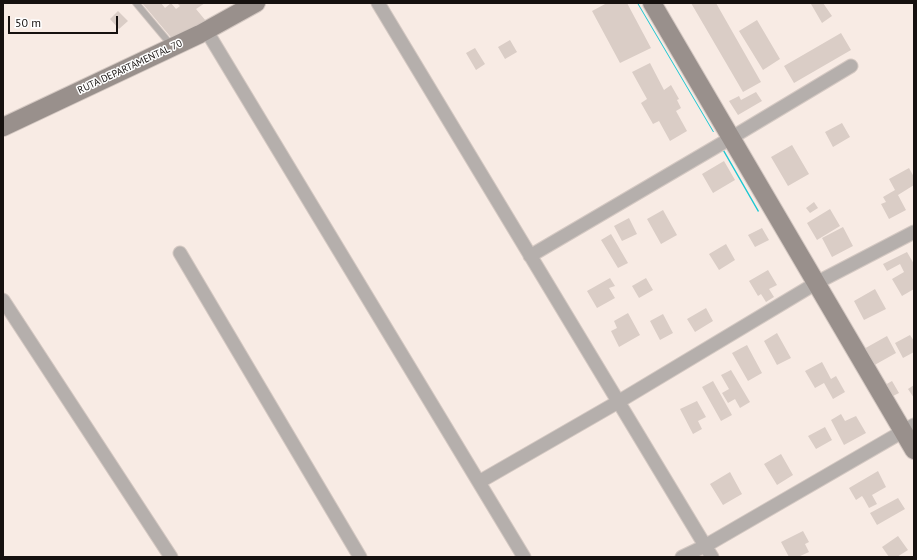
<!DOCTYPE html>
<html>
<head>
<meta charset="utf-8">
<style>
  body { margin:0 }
  #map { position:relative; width:917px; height:560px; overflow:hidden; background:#f8ebe4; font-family:"PT Sans",sans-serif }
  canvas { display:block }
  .frame { position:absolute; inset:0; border:4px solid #16110f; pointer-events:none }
  .scale { position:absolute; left:8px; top:16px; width:110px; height:18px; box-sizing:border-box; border:2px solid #16110f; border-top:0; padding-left:5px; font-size:12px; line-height:14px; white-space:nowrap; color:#16110f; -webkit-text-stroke:3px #fff; paint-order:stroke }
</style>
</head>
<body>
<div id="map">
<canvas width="917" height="560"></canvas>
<div class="frame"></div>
<div class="scale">50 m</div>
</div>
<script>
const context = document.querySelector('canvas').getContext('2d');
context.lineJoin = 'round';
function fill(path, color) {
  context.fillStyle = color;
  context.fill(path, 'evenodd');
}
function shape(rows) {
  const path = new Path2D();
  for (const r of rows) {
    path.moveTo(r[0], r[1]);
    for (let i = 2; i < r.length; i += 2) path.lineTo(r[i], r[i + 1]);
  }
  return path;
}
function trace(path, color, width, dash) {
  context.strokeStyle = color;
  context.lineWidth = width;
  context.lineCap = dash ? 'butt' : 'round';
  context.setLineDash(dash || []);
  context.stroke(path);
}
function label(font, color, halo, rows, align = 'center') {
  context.font = font + ' "PT Sans",sans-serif';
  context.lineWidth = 3;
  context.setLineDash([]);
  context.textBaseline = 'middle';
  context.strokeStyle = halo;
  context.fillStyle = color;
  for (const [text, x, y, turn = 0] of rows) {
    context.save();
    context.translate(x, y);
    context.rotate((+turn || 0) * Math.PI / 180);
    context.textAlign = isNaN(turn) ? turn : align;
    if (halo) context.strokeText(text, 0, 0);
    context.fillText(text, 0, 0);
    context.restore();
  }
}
const water = shape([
  [637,3,638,3,714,132,713,132],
  [724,150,759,211,758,212,723,151]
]);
const building = shape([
  [142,3,161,3,165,8,171,3,176,9,180,6,177,3,205,3,196,9,206,21,174,41],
  [607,3,627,3,651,48,620,63,592,11],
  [691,3,716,3,761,82,743,92],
  [812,3,823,3,832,16,822,23,811,4],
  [118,11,128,21,119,29,110,19],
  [757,20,780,59,763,70,739,31],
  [841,33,851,50,794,83,784,66],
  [510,40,517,52,505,59,498,47],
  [475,48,485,64,476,70,466,53],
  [650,63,664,90,671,85,679,99,677,100,681,108,676,111,687,131,670,141,659,121,653,124,641,103,647,99,632,72],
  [756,92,762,101,738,115,729,101,739,96,741,100],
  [842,123,850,137,833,147,825,132],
  [792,145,809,174,788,186,771,157],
  [724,161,735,180,713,193,702,174],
  [909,168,914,177,914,185,898,195,906,210,889,219,881,204,886,202,883,197,895,190,889,179],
  [814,202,818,208,810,213,806,208],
  [830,209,840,226,817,240,807,223],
  [663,210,677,235,661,244,647,219],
  [629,218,637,234,622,241,614,226],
  [843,227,853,246,832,257,822,238],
  [762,228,769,240,755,247,748,235],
  [611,234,628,263,618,268,601,240],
  [726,244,735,260,719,270,709,254],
  [907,252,914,264,914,289,902,296,892,279,904,272,900,264,887,271,883,264],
  [768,270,777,285,769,289,774,297,766,302,761,294,758,296,749,281],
  [610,278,615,286,609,288,615,298,597,308,587,291],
  [646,278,653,290,639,298,632,286],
  [875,289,886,309,864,320,854,301],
  [706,308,713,321,695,332,687,319],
  [628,313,640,335,619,347,611,331,617,328,614,321],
  [663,314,673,333,660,340,650,321],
  [777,333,791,358,777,365,764,341],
  [910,335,914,341,914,352,903,358,895,343],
  [887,336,896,353,871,367,862,350],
  [747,345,762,373,748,381,732,353],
  [822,362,831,379,836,376,845,392,833,399,824,383,815,388,805,371],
  [731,370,750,402,740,408,735,399,728,403,722,393,729,389,721,375],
  [713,381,732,415,721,421,702,387],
  [892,381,899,393,891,397,885,385],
  [914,385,914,398,908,389],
  [697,401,706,417,698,421,702,429,693,434,680,409],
  [841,414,845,421,856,416,866,433,844,445,831,420],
  [825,427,832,440,816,449,808,436],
  [781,454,793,475,777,485,764,464],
  [878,471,886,487,872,495,877,504,869,508,864,499,862,496,856,500,849,488],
  [730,472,742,494,723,505,710,484],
  [898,498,905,509,877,525,870,513],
  [803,531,809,542,805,544,809,552,798,557,789,557,781,542],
  [898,536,908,550,897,557,889,557,882,547]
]);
const lane = shape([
  [136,3,172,46]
]);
const street = shape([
  [378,3,712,557],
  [206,30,524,557],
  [180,253,360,557],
  [530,256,731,138,851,66],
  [3,300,171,557],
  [479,482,618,402,818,282,914,232],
  [682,557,705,546,914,425]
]);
const secondary = shape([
  [652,3,914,450],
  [3,127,200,34,256,3]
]);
const streetNames = [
  ["RUTA DEPARTAMENTAL 70",130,67,-25]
];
fill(water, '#1bc7d2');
fill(building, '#dacdc6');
trace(lane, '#d4c8c2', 8);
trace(street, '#d4c8c2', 15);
trace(secondary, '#d4c8c2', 20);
trace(lane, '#b5afac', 6);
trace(street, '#b5afac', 13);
trace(secondary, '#99908c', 18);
label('10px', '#16110f', '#fff', streetNames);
</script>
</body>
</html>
